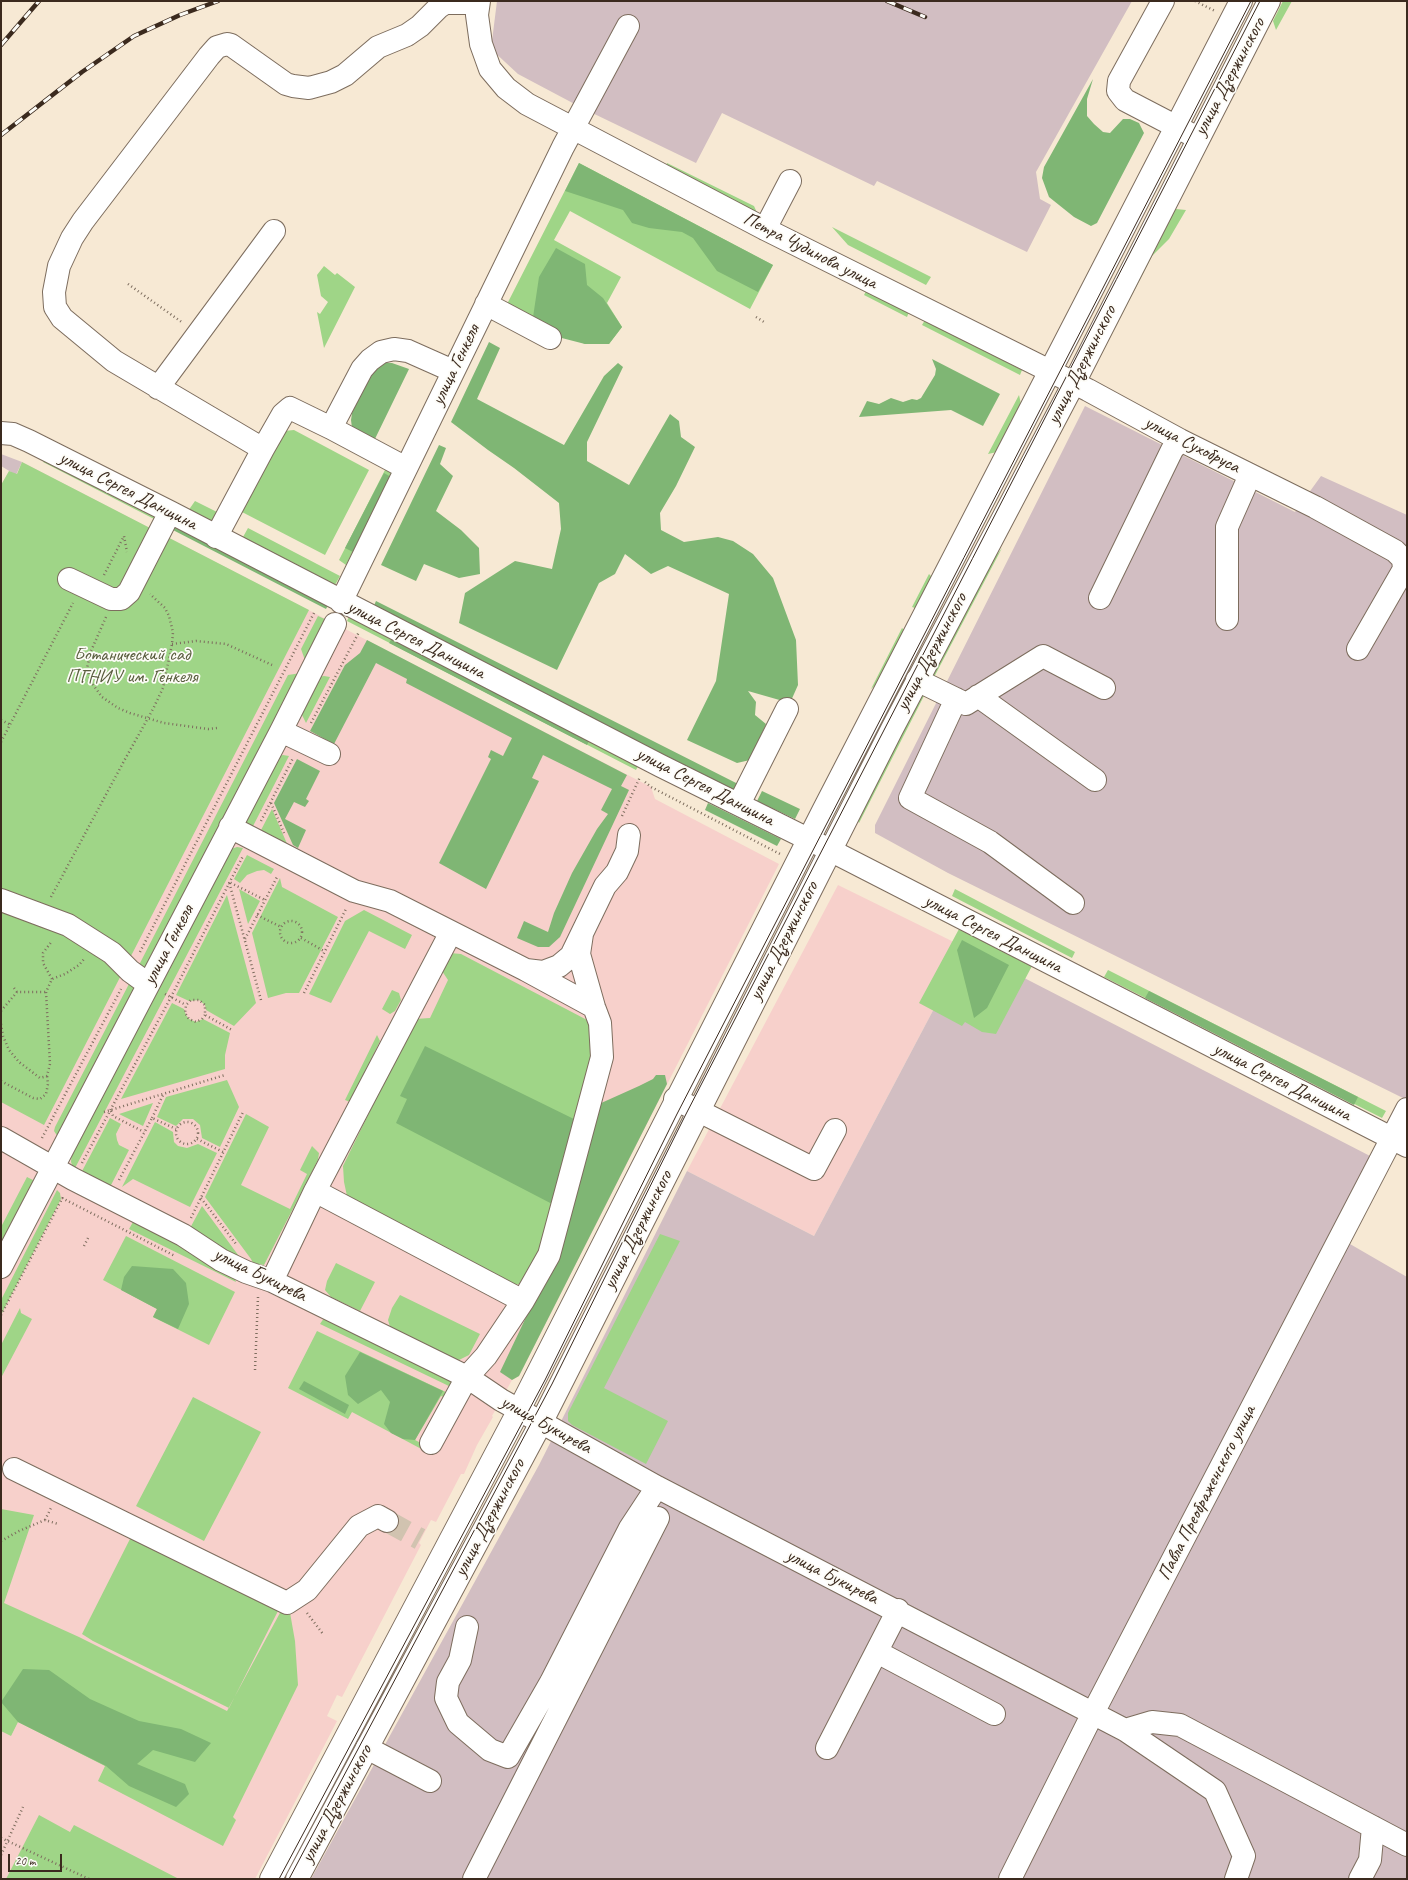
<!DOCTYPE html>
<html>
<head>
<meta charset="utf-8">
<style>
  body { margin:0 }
  #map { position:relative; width:1408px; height:1880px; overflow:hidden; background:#f7e9d4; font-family:Caveat,sans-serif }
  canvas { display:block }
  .frame { position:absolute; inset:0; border:2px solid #3b2a1e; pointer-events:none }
  .scale { position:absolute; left:8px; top:1854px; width:54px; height:18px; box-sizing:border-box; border:2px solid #3b2a1e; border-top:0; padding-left:5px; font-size:12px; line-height:14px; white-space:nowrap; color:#3b2a1e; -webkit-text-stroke:3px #fdfcf7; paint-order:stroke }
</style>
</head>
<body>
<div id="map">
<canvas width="1408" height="1880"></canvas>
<div class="frame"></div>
<div class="scale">20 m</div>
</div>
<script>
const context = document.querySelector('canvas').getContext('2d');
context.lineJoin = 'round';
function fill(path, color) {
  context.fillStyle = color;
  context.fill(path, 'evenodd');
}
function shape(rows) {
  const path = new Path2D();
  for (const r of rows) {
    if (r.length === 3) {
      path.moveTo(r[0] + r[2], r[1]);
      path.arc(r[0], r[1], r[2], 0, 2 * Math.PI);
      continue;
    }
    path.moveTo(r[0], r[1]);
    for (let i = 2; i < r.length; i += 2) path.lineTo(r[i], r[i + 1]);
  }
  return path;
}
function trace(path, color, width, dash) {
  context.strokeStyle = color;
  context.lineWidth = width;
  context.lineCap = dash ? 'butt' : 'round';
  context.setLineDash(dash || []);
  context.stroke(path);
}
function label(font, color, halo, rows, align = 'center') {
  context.font = font + ' Caveat,sans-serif';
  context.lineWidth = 3.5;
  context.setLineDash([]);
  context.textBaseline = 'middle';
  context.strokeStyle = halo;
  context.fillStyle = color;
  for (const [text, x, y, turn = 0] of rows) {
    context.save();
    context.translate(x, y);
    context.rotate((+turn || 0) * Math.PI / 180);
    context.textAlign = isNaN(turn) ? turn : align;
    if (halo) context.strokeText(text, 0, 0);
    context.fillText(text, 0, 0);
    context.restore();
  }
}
const built = shape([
  [22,462,651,787,655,799,779,864,519,1376,512,1380,492,1416,493,1417,477,1445,464,1474,461,1474,436,1522,431,1520,419,1543,421,1545,342,1697,337,1695,327,1716,337,1721,255,1879,1,1879,1,485,9,471,17,474],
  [838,885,966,948,814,1236,687,1171]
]);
const industrial = shape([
  [497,1,1132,1,1036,172,1040,199,1051,205,1027,252,877,181,874,186,722,113,696,163,584,109,518,74,491,49],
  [1085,406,1295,512,1321,476,1407,515,1407,1100,948,873,875,833,875,825],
  [1,454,22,462,16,475,1,466],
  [966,948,1372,1157,1331,1233,1407,1277,1407,1879,311,1879,539,1465,687,1171,814,1236]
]);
const green = shape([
  [1283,1,1292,1,1276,30,1273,21],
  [579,163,773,265,750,309,570,211,554,240,621,277,607,303,622,327,609,344,585,344,505,308],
  [667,163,754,206,759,217,664,171],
  [1176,209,1186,210,1169,239,1152,256,1099,359,1097,358,1171,215],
  [832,227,931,277,926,285,848,245],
  [324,266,335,275,337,273,355,287,324,348,317,312,320,314,328,302,321,296,317,275],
  [866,291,909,312,907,317,864,295],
  [925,320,1022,370,1020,375,922,325],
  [1019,395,1021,404,997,452,988,454],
  [294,430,369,470,325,555,242,512,284,431],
  [46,456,158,514,156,520,43,462],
  [22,462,309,610,44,1125,1,1102,1,485,9,471,17,474],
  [386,468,394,472,346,565,339,560],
  [195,501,219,513,214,523,188,511],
  [248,528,340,576,335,585,243,537],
  [1002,548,932,681,928,679,984,572],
  [929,574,933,578,918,606,915,608,912,607],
  [350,614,639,764,636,770,347,621],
  [318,616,327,620,306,663,301,649],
  [902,628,906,632,883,678,871,689],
  [301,673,149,967,143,968,139,965,288,675],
  [324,676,330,677,306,723,302,715,303,707,319,677],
  [922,691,926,692,859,823,857,819],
  [283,755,289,756,252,828,244,822,276,757],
  [272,809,288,846,260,832],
  [237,847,243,848,74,1170,71,1162,72,1149,231,849],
  [247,855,274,869,271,874,264,870,257,871,247,875,240,883,234,879],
  [280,878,282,887,338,917,299,993,286,993,268,998,252,933],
  [239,889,260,901,248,924],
  [955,889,1075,952,1072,958,952,896],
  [227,895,256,1003,234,1026,206,1010,205,1005,199,1000,189,1001,176,995],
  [364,910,412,935,405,949,369,931,331,1003,309,994,345,921],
  [941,919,1374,1135,1371,1140,1032,966,996,1034,982,1032,965,1022,962,1026,919,1003,959,929],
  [450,953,461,954,589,1021,594,1038,592,1065,548,1236,522,1284,508,1285,347,1196,344,1182,343,1166,415,1019,430,1018,448,980,440,968],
  [1108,970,1386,1111,1382,1118,1104,977],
  [131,980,138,986,58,1137,54,1131,55,1127],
  [392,990,399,993,401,1000,395,1011,390,1014,382,1009],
  [172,1003,184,1009,186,1015,189,1019,196,1022,203,1019,230,1033,225,1055,225,1069,121,1099],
  [377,1035,380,1041,350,1102,345,1100],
  [227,1080,239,1107,220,1147,202,1138,200,1125,193,1119,183,1119,176,1126,157,1117,166,1097],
  [153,1103,143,1126,119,1114],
  [246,1114,269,1127,241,1185,290,1209,307,1174,300,1170,312,1146,319,1153,318,1160,264,1265,253,1263,251,1259,205,1197],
  [110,1118,121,1124,116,1134,117,1140,119,1145,129,1150,109,1189,80,1175],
  [155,1122,173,1132,174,1142,178,1146,187,1148,198,1144,217,1153,190,1207,133,1179,122,1187],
  [27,1177,33,1180,32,1188,1,1247,1,1227],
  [57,1190,60,1193,61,1199,1,1315,1,1300],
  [202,1206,244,1263,189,1230],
  [133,1222,196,1254,234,1276,236,1282,129,1229],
  [660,1234,680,1241,604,1388,668,1421,646,1464,572,1425,568,1421,568,1413],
  [126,1236,235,1292,209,1345,153,1317,157,1309,103,1280],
  [336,1263,375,1282,360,1311,331,1297,325,1290,327,1281],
  [400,1295,480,1334,469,1355,459,1360,453,1358,390,1327,388,1320,392,1308],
  [20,1308,21,1313,32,1319,1,1378,1,1345],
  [324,1318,455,1383,453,1388,320,1324],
  [317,1331,450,1394,447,1398,441,1396,415,1440,429,1447,427,1452,352,1412,348,1419,288,1388],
  [193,1397,261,1432,204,1541,136,1506],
  [1,1509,34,1515,4,1603,79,1637,227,1711,281,1611,289,1607,295,1641,298,1685,233,1817,236,1820,223,1846,98,1781,105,1766,18,1722,11,1736,1,1731],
  [132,1535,279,1609,229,1708,93,1641,82,1634],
  [39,1815,70,1832,74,1825,179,1879,6,1879]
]);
const forest = shape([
  [1093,79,1087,99,1087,116,1094,124,1103,132,1110,133,1123,119,1130,119,1139,123,1144,133,1097,223,1091,226,1074,217,1049,197,1042,178,1044,167],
  [579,163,773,265,758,292,717,271,693,238,682,232,649,228,632,223,623,210,565,191],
  [556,248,585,264,587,285,603,298,622,327,609,344,585,344,554,336,532,324,539,277],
  [489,342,500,348,477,399,564,445,604,376,618,363,623,367,587,442,587,461,629,485,670,414,679,421,681,437,695,447,676,486,660,513,661,530,684,542,718,537,733,541,753,554,773,578,796,640,798,685,790,703,748,691,756,702,755,715,766,724,750,760,737,763,687,740,716,681,729,594,668,566,651,574,625,554,615,574,599,583,557,670,459,623,465,593,515,561,552,569,561,529,559,503,514,468,488,450,451,422],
  [932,359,1000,394,983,426,951,410,859,417,867,401,879,404,891,398,903,402,912,399,917,400,921,398,935,375,936,369],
  [384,363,392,363,409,369,372,445,352,428,351,420,353,407,372,371],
  [439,445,446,448,440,464,453,476,436,511,461,530,479,548,480,574,459,578,424,564,416,581,381,565],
  [384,473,391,477,353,552,345,548],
  [175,522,329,603,326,609,171,529],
  [376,601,742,786,736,796,372,610],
  [393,637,590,739,587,745,389,643],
  [367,640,627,775,621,786,629,790,560,937,549,947,538,947,517,938,524,921,548,932,554,913,572,873,597,829,608,814,601,810,612,789,543,755,532,778,539,781,486,889,439,863,491,759,488,757,491,750,503,756,512,738,406,683,407,679,376,663,334,744,310,731,345,665,360,653],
  [297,759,320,771,306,799,309,801,305,807,294,802,285,819,306,830,298,848,293,845,274,803],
  [762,791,800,809,795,819,757,801],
  [708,803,781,839,777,846,705,810],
  [962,940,1009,965,987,1008,974,1018,957,950],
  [1149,991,1358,1097,1354,1105,1145,998],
  [425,1046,578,1121,556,1206,396,1123,407,1099,400,1096],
  [656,1075,665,1075,667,1084,519,1376,512,1380,500,1372,549,1269,599,1104,639,1086,653,1079],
  [132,1266,173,1269,186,1283,189,1304,178,1329,153,1317,157,1309,121,1290,124,1277],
  [360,1352,443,1391,415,1440,403,1439,391,1433,384,1424,390,1402,381,1390,358,1404,348,1395,345,1376],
  [304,1381,349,1405,345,1414,299,1389],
  [23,1669,49,1670,90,1699,139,1721,181,1729,211,1743,195,1762,153,1750,137,1764,185,1784,189,1794,176,1807,129,1786,106,1766,18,1722,1,1702]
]);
const minorTunnel = shape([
  [387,1521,420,1539]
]);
const path = shape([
  [1195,1,1215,11],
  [128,284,183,323],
  [756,317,764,322],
  [104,575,124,536,127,552],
  [106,617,91,651,87,668,91,682,102,697,118,708,130,713,164,723,208,729,217,728],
  [172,644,196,641,226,644,272,665],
  [1,720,11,725],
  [311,723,359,632],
  [1,742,73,603],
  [645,782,651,787,780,854],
  [271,803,284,833],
  [622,816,640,777],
  [261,821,293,758],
  [51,897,124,761,153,709,163,688,172,644,173,632,169,616,165,608,150,594],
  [257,915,281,927],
  [291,932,11],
  [301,938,324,951],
  [245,939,278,875],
  [140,952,314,613],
  [52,979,43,963,43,953,52,941],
  [14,988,17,992],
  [304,993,346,909],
  [165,994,186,1005],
  [261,1000,229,882,265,900],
  [1,1011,17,992,46,992],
  [205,1015,202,1019,196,1022,189,1019,185,1013,186,1005,191,1000,199,1000,205,1005,205,1015,232,1030],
  [1,1024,3,1036,9,1050,19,1062,40,1078,47,1076,50,1064,46,992,52,979,65,974,79,965,85,958],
  [1,1081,33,1098,40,1099,46,1094,48,1084,47,1076],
  [111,1111,113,1116,144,1132],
  [104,1112,225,1075],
  [152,1118,164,1093],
  [187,1133,11],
  [42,1138,121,989],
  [197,1139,223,1152],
  [82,1163,171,997,243,856],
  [119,1180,152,1118,176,1129],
  [62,1198,175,1256],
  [201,1198,236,1244],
  [191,1218,243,1112],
  [84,1246,89,1236],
  [1,1315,64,1195],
  [255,1370,258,1297],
  [45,1520,51,1508],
  [1,1541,19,1531,45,1520,58,1524],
  [307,1613,323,1634],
  [1,1838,89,1879],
  [1,1855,23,1807]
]);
const minor = shape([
  [479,1,477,15,481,44,490,69,506,88,527,104,765,229,1088,390,1180,440,1315,507,1395,551,1403,559,1404,569,1358,649],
  [1163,1,1119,81,1118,91,1125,100,1198,138],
  [765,229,790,181],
  [486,304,550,338],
  [453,371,408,351,394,349,381,352,370,360,362,369,331,428,290,408,283,414,263,449,114,361,62,318,55,307,54,292,59,266,72,238,83,221,209,56,217,47,227,44,231,45,286,84,293,86,309,88,331,82,345,75,378,47,407,35,420,26,439,7,445,3,478,3],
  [158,388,274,231],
  [331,428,406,468],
  [1,433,13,434,29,441,170,512,661,766,816,843,1407,1146],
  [216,537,263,449],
  [69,579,111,599,121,599,129,592,170,512],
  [1100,598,1172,450,1180,440],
  [341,602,563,147,628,26],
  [1227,619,1227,527,1250,475],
  [917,680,966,704,1043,656,1104,688],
  [978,696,1095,780],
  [956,699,910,798,990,842,1073,903],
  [281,731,329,754],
  [739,804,787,709],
  [230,827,354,891,390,901,526,970,543,972,559,966,571,956,605,886,617,872,627,851,629,835],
  [1,900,68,925,112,953,130,971,148,984],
  [526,970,594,1007],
  [675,1099,814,1169,835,1130],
  [1,1138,73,1179,183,1235,221,1260,246,1272,272,1281,467,1377,501,1400,657,1487,1125,1730,1215,1791,1244,1856,1236,1879],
  [315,1191,523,1301],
  [1,1267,281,731,335,624],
  [272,1281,315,1191,451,932],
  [431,1443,467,1377,486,1356,523,1301,549,1255,602,1057,600,1023,594,1007,579,954,582,934],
  [14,1469,287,1603,307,1590,359,1526,378,1516,387,1521],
  [467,1627,460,1660,448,1682,446,1698,458,1723,490,1750,508,1757,551,1682,630,1528,657,1487],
  [877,1652,994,1714],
  [1125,1730,1152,1722,1180,1725,1407,1845],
  [367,1748,430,1781],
  [827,1748,898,1610],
  [474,1879,658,1518],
  [1010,1879,1093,1713,1407,1109],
  [1360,1879,1370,1860,1373,1827]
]);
const major = shape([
  [271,1879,519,1410,823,811,1241,1],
  [297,1879,541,1423,892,729,1074,383,1269,1]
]);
const tram = shape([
  [279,1879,545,1380,677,1114,1251,1],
  [289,1879,552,1384,685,1116,1260,1]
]);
const rail = shape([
  [887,1,925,17],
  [1,45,39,1],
  [1,135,82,72,134,36,180,15,218,1]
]);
const streetNames = [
  ["улица Дзержинского",1230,77,-62],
  ["Петра Чудинова улица",810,251,27],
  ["улица Генкеля",456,365,-64],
  ["улица Дзержинского",1082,365,-63],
  ["улица Сухобруса",1192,445,27],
  ["улица Сергея Данщина",128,491,27],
  ["улица Сергея Данщина",416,640,27],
  ["улица Дзержинского",932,652,-62],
  ["улица Сергея Данщина",705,787,27],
  ["улица Сергея Данщина",993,934,27],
  ["улица Дзержинского",784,941,-63],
  ["улица Генкеля",169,945,-62],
  ["улица Сергея Данщина",1282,1082,27],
  ["улица Дзержинского",638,1230,-63],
  ["улица Букирева",260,1275,26],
  ["улица Букирева",546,1425,29],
  ["Павла Преображенского улица",1207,1493,-63],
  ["улица Дзержинского",490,1518,-62],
  ["улица Букирева",832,1577,27],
  ["улица Дзержинского",337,1804,-62]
];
const parkNames = [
  ["Ботанический сад",132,655],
  ["ПГНИУ им. Генкеля",132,677]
];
fill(built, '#f7d0cb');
fill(industrial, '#d2bec2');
fill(green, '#9fd587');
fill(forest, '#7fb674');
trace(minorTunnel, '#d1c3b0', 22, [22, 11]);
trace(minor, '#7d6d5e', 24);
trace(major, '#7d6d5e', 24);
trace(path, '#7d6d5e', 2.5, [1, 3]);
trace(minor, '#fff', 22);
trace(major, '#fff', 22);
trace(tram, '#3b2a1e', 1);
trace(rail, '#3b2a1e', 4.5);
trace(rail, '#fdfcf7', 3, [9]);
label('19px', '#3b2a1e', '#fdfcf7', streetNames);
label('19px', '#595d3e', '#fdfcf7', parkNames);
</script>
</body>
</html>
